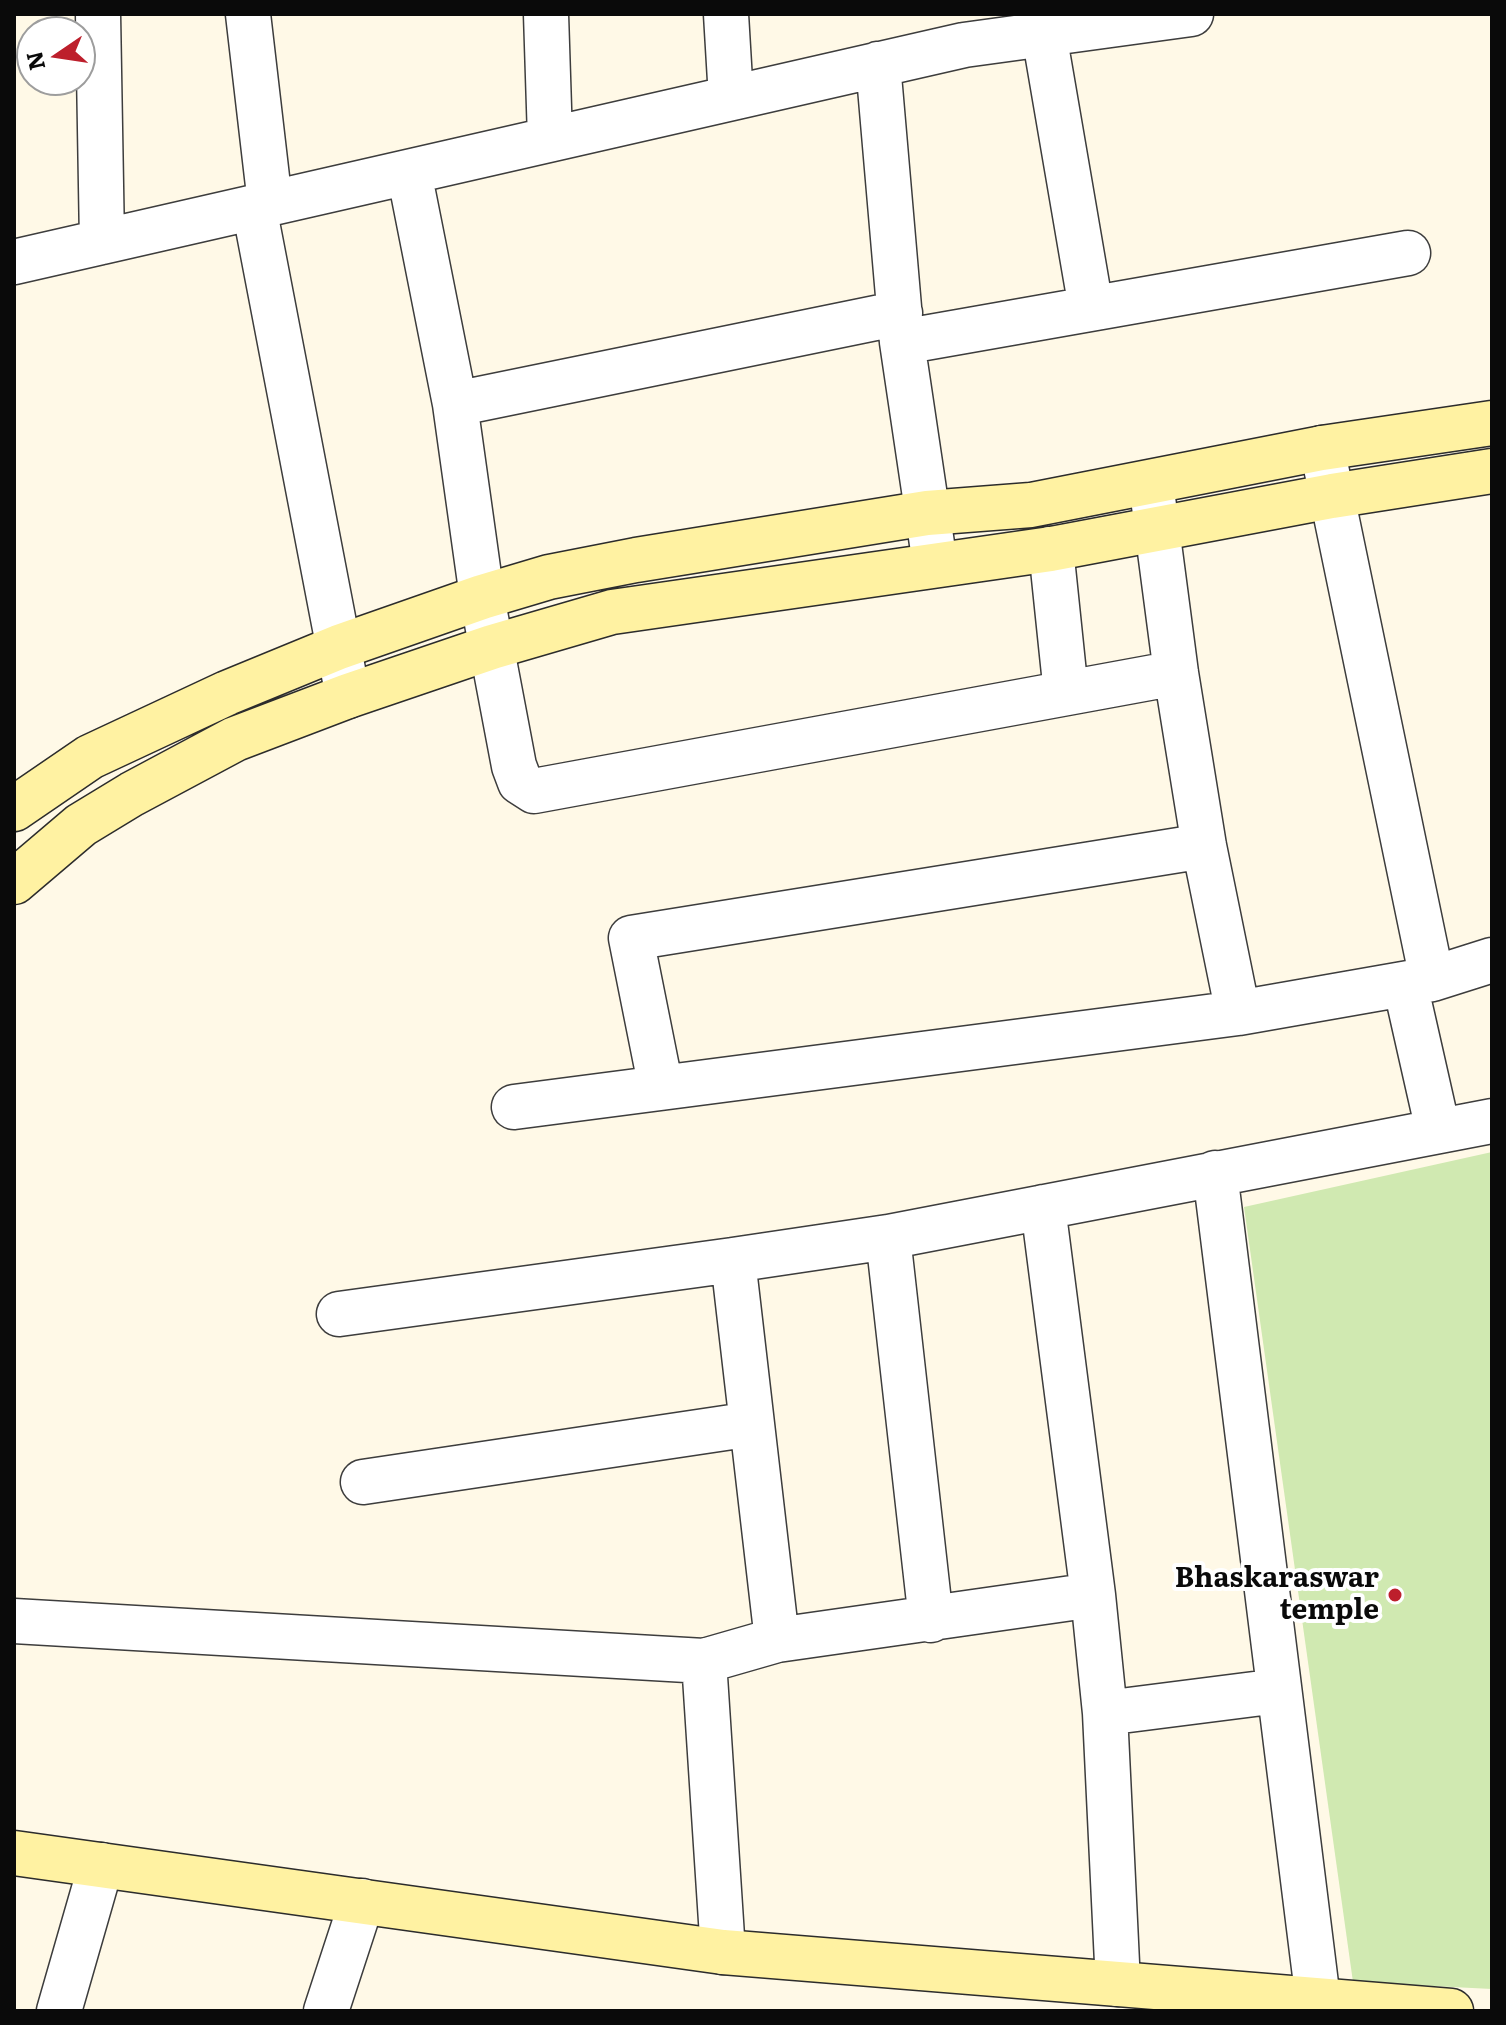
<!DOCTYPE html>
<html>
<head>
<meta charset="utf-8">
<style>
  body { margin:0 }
  #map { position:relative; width:1506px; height:2025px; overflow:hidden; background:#fff9e7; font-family:Literata,serif }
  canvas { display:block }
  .frame { position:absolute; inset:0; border:16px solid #0a0a0a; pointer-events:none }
  .north { position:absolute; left:16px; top:16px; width:80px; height:80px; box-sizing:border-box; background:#fff; border:2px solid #9d9d9d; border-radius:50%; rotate:257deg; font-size:22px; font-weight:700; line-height:32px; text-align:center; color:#0a0a0a }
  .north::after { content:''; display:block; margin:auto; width:28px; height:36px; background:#bd1f2c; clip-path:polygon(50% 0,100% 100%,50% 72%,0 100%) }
</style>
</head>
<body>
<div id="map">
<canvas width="1506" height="2025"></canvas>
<div class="frame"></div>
<div class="north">N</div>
</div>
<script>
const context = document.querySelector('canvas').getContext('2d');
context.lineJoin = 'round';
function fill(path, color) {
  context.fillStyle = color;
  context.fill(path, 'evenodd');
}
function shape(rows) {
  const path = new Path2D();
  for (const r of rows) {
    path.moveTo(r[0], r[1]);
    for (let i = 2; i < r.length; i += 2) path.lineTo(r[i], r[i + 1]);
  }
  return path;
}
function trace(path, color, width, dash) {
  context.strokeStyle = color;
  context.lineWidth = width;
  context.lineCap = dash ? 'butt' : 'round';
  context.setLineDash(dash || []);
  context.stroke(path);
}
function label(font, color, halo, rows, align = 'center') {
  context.font = font + ' Literata,serif';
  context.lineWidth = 8;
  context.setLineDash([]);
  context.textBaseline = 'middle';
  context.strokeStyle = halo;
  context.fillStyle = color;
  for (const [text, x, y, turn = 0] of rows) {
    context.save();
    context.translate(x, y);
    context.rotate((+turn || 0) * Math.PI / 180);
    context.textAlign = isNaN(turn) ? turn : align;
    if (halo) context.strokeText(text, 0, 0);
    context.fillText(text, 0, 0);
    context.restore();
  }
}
const green = shape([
  [1492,1152,1492,1989,1353,1982,1244,1207]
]);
const street = shape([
  [98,14,102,242],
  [248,14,270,203],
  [546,14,550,139],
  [726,14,731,98],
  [1044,34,1091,308],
  [878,64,902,342,935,564],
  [409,172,455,404,482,597,514,766,520,782,534,791,1176,673],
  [254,207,348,696],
  [14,262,964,45,1191,14],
  [902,342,1408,253],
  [455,404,900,313],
  [1322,448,1432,979,1492,960],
  [1151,483,1176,673,1204,846,1238,1013],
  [1051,549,1066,693],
  [1405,984,1438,1130],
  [661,1088,631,938,1204,846],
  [514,1107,1238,1013,1432,979],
  [1215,1173,1318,2000],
  [888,1237,1492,1121],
  [339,1314,733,1260],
  [363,1482,752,1424],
  [1093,1595,1105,1713,1118,1984],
  [14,1621,704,1661,777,1640,1093,1595,1043,1207],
  [777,1640,733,1260,888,1237,931,1620],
  [704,1661,723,1952],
  [1105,1713,1278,1691],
  [59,2011,101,1865],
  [326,2011,362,1901]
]);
const secondary = shape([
  [14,809,90,757,227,693,339,647,482,597,549,577,636,560,927,513,1031,505,1322,448,1492,423],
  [14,882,81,825,132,794,235,739,348,696,492,647,612,612,1051,549,1332,496,1492,471],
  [14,1853,723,1952,1451,2011]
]);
const markers = [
  [1395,1595,8,"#bd1f2c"]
];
const poiNames = [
  ["Bhaskaraswar",1379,1579],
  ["temple",1379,1611]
];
fill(green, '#d0e9b1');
trace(street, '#3d3d3d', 47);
trace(secondary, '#2c2c2c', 47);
trace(street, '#fff', 44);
trace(secondary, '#fff2a2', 44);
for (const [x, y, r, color] of markers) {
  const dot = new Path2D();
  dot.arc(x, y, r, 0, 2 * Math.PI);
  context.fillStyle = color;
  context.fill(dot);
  trace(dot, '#fff', 3);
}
label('bold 28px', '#0a0a0a', '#fff', poiNames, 'right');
</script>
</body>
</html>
